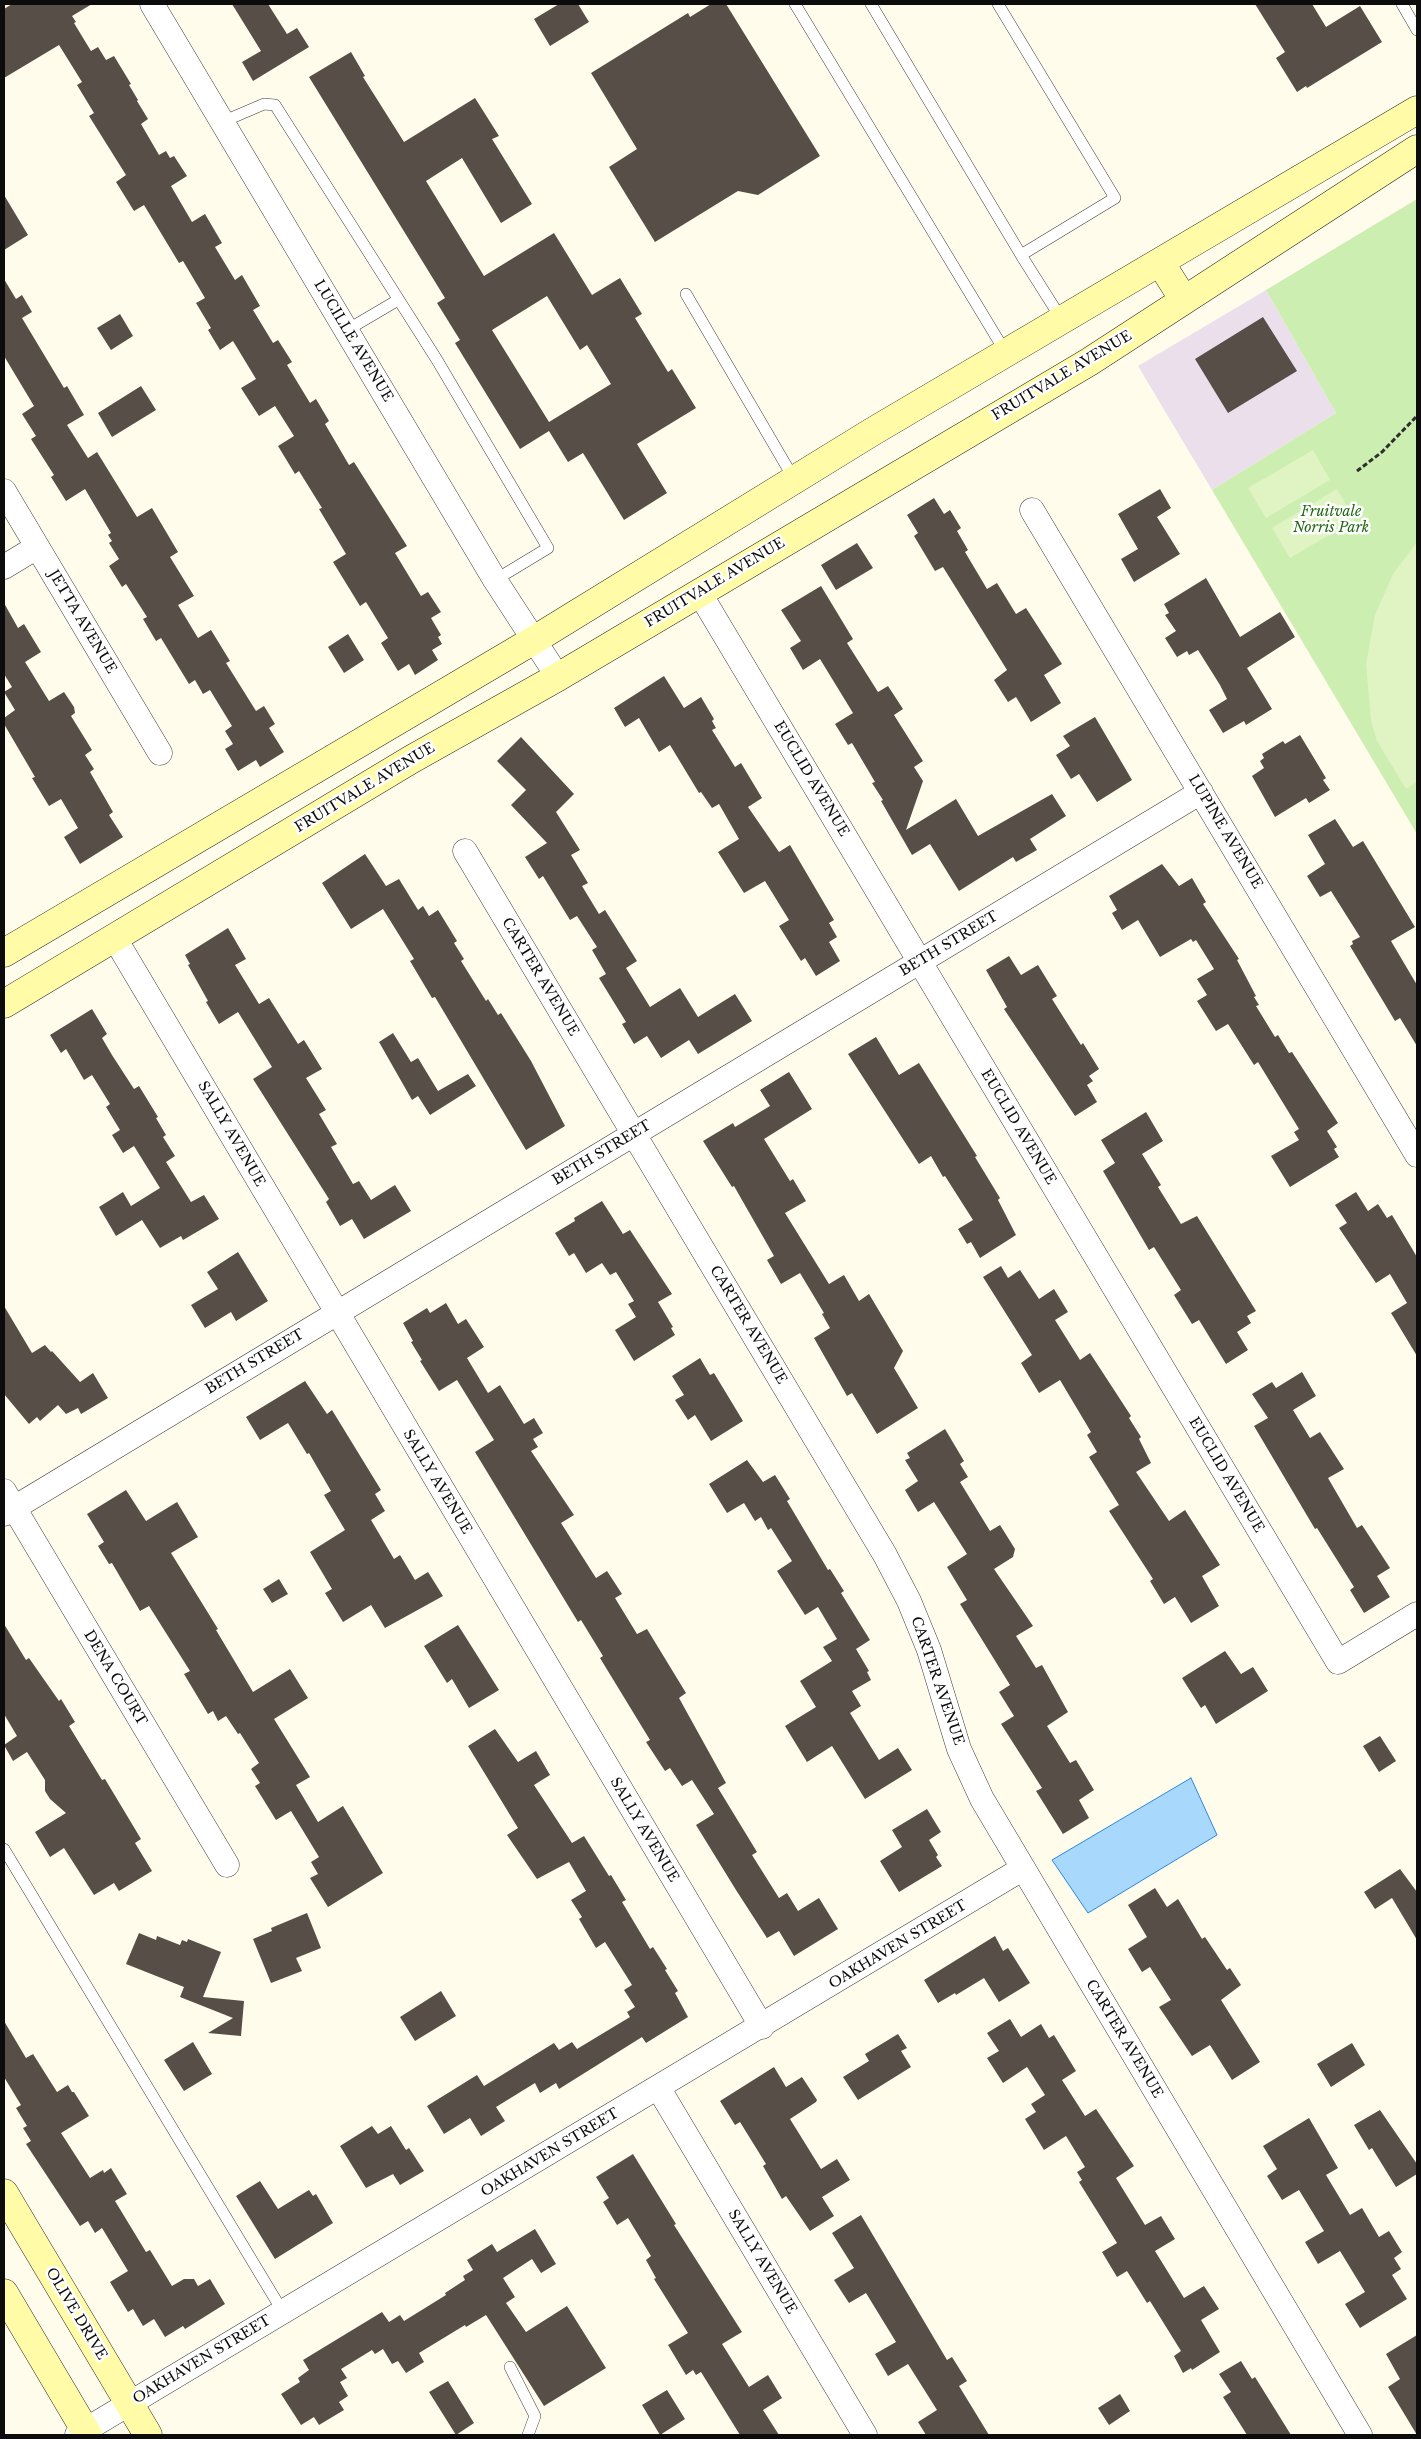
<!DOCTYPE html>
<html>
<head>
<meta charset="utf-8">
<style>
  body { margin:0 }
  #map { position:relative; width:1421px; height:2439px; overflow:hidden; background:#fffceb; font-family:"Libre Baskerville",serif }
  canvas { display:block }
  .frame { position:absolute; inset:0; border:5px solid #0c0c0c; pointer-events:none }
</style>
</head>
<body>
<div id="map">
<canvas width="1421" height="2439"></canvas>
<div class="frame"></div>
</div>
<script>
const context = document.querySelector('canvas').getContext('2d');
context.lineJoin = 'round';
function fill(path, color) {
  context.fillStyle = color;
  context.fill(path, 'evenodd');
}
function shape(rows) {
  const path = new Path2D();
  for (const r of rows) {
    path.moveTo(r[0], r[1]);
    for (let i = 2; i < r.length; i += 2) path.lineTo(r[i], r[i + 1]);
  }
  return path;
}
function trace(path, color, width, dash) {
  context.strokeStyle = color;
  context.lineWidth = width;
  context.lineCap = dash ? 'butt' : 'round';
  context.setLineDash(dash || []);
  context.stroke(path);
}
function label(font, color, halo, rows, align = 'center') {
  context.font = font + ' "Libre Baskerville",serif';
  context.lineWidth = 5;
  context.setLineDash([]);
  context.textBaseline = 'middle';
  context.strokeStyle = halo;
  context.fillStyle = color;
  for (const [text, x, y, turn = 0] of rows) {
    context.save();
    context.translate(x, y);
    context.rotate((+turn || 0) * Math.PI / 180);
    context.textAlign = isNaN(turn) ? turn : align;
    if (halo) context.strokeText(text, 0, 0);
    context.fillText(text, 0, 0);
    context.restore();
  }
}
const industrial = shape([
  [1266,290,1336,413,1212,490,1138,366]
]);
const green = shape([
  [1417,199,1417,834,1212,490,1336,413,1266,290]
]);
const pitch = shape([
  [1313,450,1330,480,1266,518,1248,488],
  [1337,489,1355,520,1290,558,1272,528],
  [1417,542,1417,782,1406,789,1377,741,1371,721,1366,664,1375,615,1393,574]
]);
const water = shape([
  [1191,1778,1217,1835,1088,1913,1052,1860,1191,1778]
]);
const building = shape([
  [12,4,92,4,72,16,76,22,74,23,91,51,98,47,106,60,114,56,131,84,129,85,138,100,137,101,148,119,141,124,159,155,166,151,170,158,174,156,187,176,171,186,192,222,205,214,222,243,215,247,235,280,242,275,260,306,253,310,273,343,278,340,292,362,287,365,310,403,316,399,329,421,325,424,349,465,354,462,407,546,395,553,421,596,428,592,441,612,431,618,441,635,438,637,442,644,432,650,438,660,415,675,409,664,398,671,381,643,388,638,366,602,360,606,333,562,346,554,319,509,322,508,299,471,295,474,278,446,294,436,275,406,259,416,241,388,256,379,233,341,220,350,208,330,211,328,196,303,205,298,183,261,179,263,144,205,134,211,116,182,126,175,89,116,94,113,77,85,82,82,59,45,4,78,4,9],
  [232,4,268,4,287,34,297,28,309,47,253,81,242,62,261,51],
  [559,4,578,4,589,22,550,46,534,19],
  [711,4,726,4,820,156,758,195,738,191,655,242,609,167,637,149,591,73,688,13,690,17],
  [1255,4,1312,4,1326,27,1360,6,1382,42,1307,88,1306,86,1297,92,1276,58,1285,52],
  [351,52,365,76,363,77,404,142,475,98,499,136,492,139,532,204,501,223,462,158,426,181,484,276,554,233,592,295,620,278,642,314,635,318,668,372,672,369,696,408,637,444,667,493,624,520,583,453,568,462,549,431,520,449,455,343,460,340,437,303,445,298,309,77],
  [547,296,580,350,587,345,611,384,549,422,492,330],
  [4,195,28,235,4,250],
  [4,279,16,299,22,295,32,312,22,318,64,388,67,386,84,415,67,425,88,458,97,452,137,517,152,508,178,552,170,557,194,596,178,605,198,638,211,630,230,661,226,663,256,711,264,706,275,724,269,728,284,752,260,767,256,760,238,771,225,749,233,744,225,731,232,726,210,690,203,694,195,680,189,684,161,638,156,641,143,619,147,617,126,584,122,587,109,566,119,559,109,543,112,541,108,535,111,533,85,489,66,501,51,477,54,475,31,439,36,436,22,414,34,406,4,356],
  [120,314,133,336,111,350,97,328],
  [1263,317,1297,371,1228,413,1195,359],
  [141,386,156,410,112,437,98,413],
  [1160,489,1171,508,1157,517,1180,554,1134,582,1121,559,1138,549,1118,514],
  [934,498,944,514,950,510,961,528,957,531,968,550,965,552,987,589,997,583,1016,614,1026,608,1062,664,1044,675,1061,703,1031,722,1016,697,1008,702,994,680,1007,670,943,567,935,571,914,536,918,533,907,515],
  [857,543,873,568,836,590,821,565],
  [1206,578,1240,637,1280,612,1295,637,1247,668,1272,709,1246,725,1244,721,1223,733,1209,710,1227,699,1220,685,1198,650,1189,655,1187,651,1177,657,1165,638,1176,631,1165,615,1169,613,1164,604],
  [821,586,853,639,847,643,878,692,888,686,903,709,894,715,923,761,914,767,923,781,906,830,956,799,978,836,1052,794,1066,816,1030,839,1037,850,1016,862,1013,857,959,891,930,844,912,855,881,801,883,800,872,783,875,782,852,743,848,745,835,724,853,713,820,659,803,670,790,648,801,641,781,610],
  [4,603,18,628,24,624,41,652,25,662,49,701,64,692,74,707,75,713,71,716,92,750,85,755,94,769,90,772,113,812,109,815,123,837,80,864,64,837,78,828,61,799,49,806,32,778,35,777,4,724,4,718,15,710,4,692,12,687,4,674],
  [348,634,364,660,344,673,328,647],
  [664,676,684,708,701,697,714,719,712,721,716,728,712,730,735,767,741,763,762,798,748,807,779,852,790,845,834,920,829,923,837,937,829,942,840,961,816,976,805,958,801,961,779,926,789,920,765,881,744,893,718,852,739,839,719,804,712,808,701,792,699,793,670,745,659,752,639,718,625,727,614,708],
  [1095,717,1132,780,1097,802,1079,774,1071,779,1056,755,1070,746,1063,736],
  [1300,735,1326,778,1323,780,1330,790,1309,803,1306,798,1275,817,1252,776,1264,768,1260,761,1264,758,1262,754,1283,741,1285,744],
  [521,737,574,794,556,812,580,850,571,855,588,883,582,886,599,914,605,910,637,961,626,968,650,1007,680,988,698,1017,735,994,752,1021,698,1054,689,1040,661,1058,647,1036,634,1044,622,1024,626,1022,599,978,606,974,592,950,597,947,577,916,570,920,543,876,539,879,525,857,547,843,511,805,526,790,497,761],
  [1335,819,1353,847,1363,841,1415,927,1391,941,1417,985,1417,1046,1400,1018,1395,1021,1350,946,1353,944,1352,941,1360,937,1331,891,1320,897,1307,876,1325,864,1308,835],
  [365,854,386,886,399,879,418,910,423,906,429,916,438,910,457,941,454,943,464,959,461,961,486,1001,488,999,498,1015,501,1013,531,1061,565,1126,526,1150,435,997,432,998,410,961,414,959,383,909,351,929,322,883],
  [1162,864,1179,886,1192,878,1206,902,1203,904,1239,959,1237,960,1256,996,1254,997,1259,1005,1256,1006,1275,1037,1278,1035,1289,1053,1292,1052,1338,1123,1327,1131,1337,1147,1334,1149,1339,1157,1290,1187,1271,1156,1299,1140,1294,1132,1299,1129,1258,1062,1254,1065,1228,1024,1216,1031,1197,1001,1207,995,1197,979,1214,969,1196,940,1193,942,1191,939,1160,957,1138,920,1122,930,1112,913,1117,910,1109,896],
  [228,928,246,959,235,965,259,1004,269,998,298,1044,304,1040,322,1069,306,1078,326,1110,319,1114,337,1144,331,1147,353,1184,359,1181,371,1200,395,1185,411,1211,364,1239,352,1219,340,1226,326,1202,329,1199,253,1079,272,1067,238,1012,219,1024,206,1002,208,1001,188,965,190,964,185,955],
  [1009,956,1021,975,1038,965,1057,996,1052,999,1081,1045,1083,1043,1099,1069,1089,1076,1093,1081,1087,1085,1097,1102,1075,1116,1004,1009,1007,1007,986,970],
  [92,1009,107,1034,102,1038,112,1055,134,1089,139,1086,158,1117,156,1118,166,1135,163,1137,175,1156,166,1162,191,1202,204,1195,219,1219,183,1240,181,1236,160,1248,142,1220,116,1236,99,1207,123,1192,131,1206,160,1188,134,1146,123,1153,112,1135,120,1130,106,1107,110,1104,92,1075,84,1080,66,1049,61,1053,50,1035],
  [393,1033,411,1062,418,1058,438,1091,468,1074,476,1086,430,1115,418,1096,412,1100,379,1042],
  [876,1037,899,1075,919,1063,977,1156,975,1157,1000,1198,998,1200,1016,1235,980,1258,971,1242,967,1244,958,1229,973,1220,945,1176,943,1177,931,1156,919,1164,848,1054],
  [789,1072,812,1109,764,1139,790,1181,793,1179,806,1201,785,1213,829,1284,844,1275,859,1301,869,1294,903,1351,894,1368,918,1408,877,1434,852,1393,847,1396,814,1338,830,1328,822,1314,824,1313,800,1273,781,1284,767,1260,774,1256,734,1186,732,1187,703,1141,733,1123,735,1127,770,1106,760,1090],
  [1146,1112,1163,1141,1142,1154,1161,1185,1158,1187,1181,1224,1197,1216,1256,1311,1247,1316,1251,1323,1237,1332,1248,1350,1226,1364,1199,1320,1192,1324,1174,1295,1181,1290,1154,1247,1149,1250,1103,1171,1115,1163,1101,1140],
  [1356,1192,1368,1211,1378,1204,1387,1218,1392,1215,1417,1257,1417,1356,1391,1313,1407,1303,1390,1274,1376,1283,1339,1228,1347,1223,1335,1205],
  [602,1201,623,1234,630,1230,672,1294,658,1302,673,1327,671,1328,675,1335,634,1361,615,1330,636,1317,628,1304,634,1301,616,1272,610,1275,602,1263,586,1273,574,1253,569,1256,555,1233,575,1221,574,1218],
  [238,1252,268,1301,236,1321,231,1312,205,1328,191,1305,218,1289,207,1272],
  [1001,1266,1008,1278,1020,1270,1039,1299,1054,1289,1068,1312,1055,1320,1080,1360,1090,1353,1131,1416,1129,1418,1141,1437,1139,1439,1151,1463,1136,1472,1169,1521,1185,1510,1220,1565,1202,1576,1219,1606,1191,1623,1175,1597,1164,1604,1150,1581,1153,1579,1109,1511,1119,1505,1089,1457,1097,1452,1087,1435,1091,1432,1060,1380,1039,1393,1021,1363,1032,1355,983,1277],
  [446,1303,458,1324,466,1319,484,1347,467,1358,488,1393,500,1385,524,1424,534,1418,543,1433,533,1439,538,1447,531,1451,574,1515,561,1523,596,1578,607,1571,622,1594,615,1598,637,1634,647,1629,686,1693,679,1698,726,1783,718,1788,757,1852,752,1855,779,1898,787,1893,798,1911,819,1898,838,1929,794,1956,779,1931,767,1938,736,1890,696,1825,714,1814,692,1780,682,1786,670,1768,665,1771,646,1742,650,1740,600,1658,603,1656,581,1620,578,1622,475,1452,494,1440,457,1380,439,1391,420,1361,422,1360,411,1342,413,1341,403,1323,427,1308,430,1313],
  [4,1306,32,1353,45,1345,51,1352,52,1351,80,1382,93,1373,108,1398,81,1414,78,1408,66,1414,58,1405,40,1421,37,1417,29,1424,4,1394],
  [700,1358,710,1375,714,1373,743,1421,711,1441,695,1415,688,1420,675,1400,684,1395,672,1376],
  [1302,1372,1316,1396,1293,1410,1310,1438,1320,1432,1344,1469,1328,1478,1357,1528,1362,1525,1390,1568,1377,1576,1390,1597,1364,1613,1350,1590,1354,1587,1317,1528,1315,1529,1254,1426,1268,1418,1252,1394,1272,1382,1276,1388],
  [305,1381,327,1414,332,1410,381,1490,375,1494,385,1511,371,1520,394,1559,400,1555,415,1580,428,1572,443,1596,385,1628,371,1605,343,1622,325,1593,332,1589,310,1552,345,1530,324,1495,331,1491,309,1453,307,1454,288,1423,260,1440,246,1417],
  [945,1429,964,1461,960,1464,968,1477,960,1482,990,1531,1000,1525,1015,1549,1013,1557,994,1569,1033,1626,1016,1636,1036,1668,1042,1665,1068,1712,1047,1726,1070,1763,1076,1760,1094,1790,1079,1800,1089,1818,1063,1834,1036,1791,1042,1788,1001,1724,1014,1716,999,1692,1010,1685,960,1604,967,1600,947,1567,967,1554,934,1502,918,1512,905,1490,918,1481,905,1460,910,1458,907,1453],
  [747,1460,763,1482,775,1475,790,1499,787,1501,828,1570,830,1569,844,1591,841,1593,870,1640,856,1649,869,1671,867,1672,871,1680,852,1691,861,1706,850,1713,879,1760,898,1748,912,1770,865,1799,832,1746,807,1762,785,1726,816,1707,800,1681,832,1661,823,1647,837,1639,818,1607,805,1615,777,1571,792,1561,771,1528,768,1530,761,1517,755,1521,744,1503,727,1513,709,1484],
  [126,1490,146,1521,177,1502,198,1537,171,1553,218,1629,216,1630,253,1692,290,1669,308,1698,274,1719,310,1777,296,1785,318,1822,343,1806,383,1873,328,1907,310,1878,318,1874,311,1862,319,1857,291,1811,276,1820,255,1786,260,1783,251,1769,259,1763,240,1733,238,1734,226,1716,218,1721,213,1711,208,1714,184,1674,190,1671,149,1606,140,1611,112,1563,109,1564,98,1546,104,1542,87,1514],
  [279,1579,288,1594,272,1603,263,1589],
  [4,1624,26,1660,29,1658,59,1701,61,1699,75,1722,69,1726,102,1780,105,1779,141,1839,135,1843,152,1871,119,1891,114,1883,94,1895,64,1848,50,1857,35,1832,66,1813,50,1799,45,1791,45,1780,27,1752,13,1761,4,1745,17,1736,4,1714],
  [458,1625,499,1690,469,1708,452,1679,447,1683,424,1646],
  [1225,1651,1241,1674,1253,1667,1268,1691,1216,1724,1205,1705,1201,1708,1182,1678],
  [495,1729,518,1762,536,1751,550,1775,534,1785,572,1843,584,1836,609,1876,611,1875,626,1900,622,1902,625,1907,650,1949,653,1947,667,1969,665,1970,678,1991,675,1993,688,2017,646,2043,642,2037,559,2089,556,2083,540,2093,535,2083,496,2107,505,2121,481,2136,470,2118,444,2134,427,2106,477,2075,484,2086,554,2043,559,2050,572,2042,577,2049,630,2017,627,2012,635,2007,624,1990,632,1985,605,1942,596,1948,579,1919,582,1917,571,1900,586,1891,569,1862,537,1879,507,1835,518,1828,468,1746],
  [1380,1736,1396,1761,1379,1772,1363,1746],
  [927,1809,941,1832,929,1840,938,1855,936,1857,942,1866,899,1892,880,1861,902,1847,892,1830],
  [1400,1869,1417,1892,1417,1940,1392,1898,1375,1909,1364,1892],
  [1155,1888,1167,1907,1178,1899,1202,1939,1205,1937,1227,1970,1230,1968,1241,1985,1221,2000,1260,2062,1232,2080,1210,2045,1192,2056,1159,2007,1171,2000,1150,1967,1142,1972,1128,1949,1147,1937,1128,1905],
  [307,1913,321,1948,296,1958,302,1971,271,1983,253,1939,272,1931,271,1928],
  [139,1933,156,1940,157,1936,180,1945,182,1940,187,1942,188,1939,221,1952,203,1997,244,2001,241,2036,208,2033,233,2018,180,1997,184,1987,126,1964],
  [995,1936,1003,1951,1008,1948,1030,1983,999,2002,984,1978,956,1995,955,1993,938,2003,924,1980],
  [441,1991,456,2016,415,2041,400,2017],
  [1010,2019,1021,2037,1041,2024,1049,2038,1054,2035,1076,2071,1062,2080,1085,2116,1096,2109,1134,2166,1116,2178,1145,2225,1161,2216,1175,2239,1155,2251,1184,2298,1204,2286,1219,2309,1201,2320,1220,2352,1192,2370,1191,2368,1183,2373,1174,2356,1181,2351,1150,2301,1147,2303,1127,2271,1117,2277,1102,2252,1117,2243,1079,2182,1082,2180,1077,2172,1085,2167,1066,2136,1044,2150,1025,2119,1036,2112,1031,2104,1045,2095,1027,2067,1003,2083,987,2058,999,2051,987,2033],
  [4,2021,26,2058,33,2054,57,2092,68,2085,72,2092,74,2092,89,2116,61,2133,90,2178,103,2170,104,2173,111,2168,127,2194,115,2201,146,2252,150,2250,172,2286,184,2279,194,2279,198,2286,210,2279,225,2304,185,2329,183,2326,165,2337,154,2319,143,2326,133,2309,128,2312,110,2282,128,2271,102,2228,95,2233,88,2221,80,2226,26,2144,31,2141,23,2128,27,2126,16,2108,21,2105,4,2077],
  [898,2034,907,2048,901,2051,911,2067,858,2100,843,2077,869,2061,865,2054],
  [193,2042,212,2074,184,2091,164,2060],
  [1352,2043,1365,2065,1331,2087,1317,2064],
  [774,2067,786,2087,802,2077,817,2100,816,2102,790,2119,821,2169,837,2159,850,2180,822,2197,834,2216,810,2231,786,2196,782,2199,763,2166,766,2164,740,2122,735,2125,720,2101],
  [1380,2110,1417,2164,1417,2174,1396,2187,1372,2148,1369,2150,1354,2125],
  [1309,2118,1338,2168,1326,2175,1350,2215,1362,2208,1379,2237,1389,2231,1402,2252,1394,2258,1401,2269,1392,2275,1407,2299,1360,2328,1345,2304,1365,2292,1340,2251,1318,2264,1305,2242,1324,2231,1299,2190,1282,2200,1267,2176,1277,2169,1263,2146],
  [372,2126,378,2134,391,2126,406,2150,409,2148,424,2171,400,2185,393,2174,366,2188,340,2146],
  [633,2154,676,2224,674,2225,742,2332,722,2344,749,2387,768,2375,782,2398,763,2410,779,2435,740,2435,701,2372,696,2375,693,2370,686,2375,668,2345,688,2333,654,2279,656,2278,646,2260,651,2256,628,2218,617,2225,603,2202,609,2198,596,2177],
  [260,2181,278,2209,309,2190,313,2196,316,2194,333,2223,275,2259,236,2196],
  [861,2215,947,2360,952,2357,967,2381,959,2386,989,2435,926,2435,918,2422,937,2410,908,2364,888,2376,875,2354,896,2342,866,2293,849,2303,834,2280,854,2268,832,2233],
  [535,2229,556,2264,541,2273,532,2259,503,2278,515,2297,506,2303,526,2332,567,2306,606,2368,544,2406,486,2315,466,2327,465,2325,419,2353,424,2362,406,2373,398,2361,392,2364,383,2349,375,2354,372,2350,341,2369,347,2378,340,2382,348,2396,339,2402,344,2410,319,2425,314,2417,301,2425,281,2394,300,2382,298,2378,309,2370,303,2360,382,2312,389,2322,400,2315,404,2321,446,2295,445,2293,465,2280,463,2276,473,2270,467,2260,492,2244,497,2252],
  [1417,2335,1417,2435,1388,2387,1400,2379,1386,2354],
  [1241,2361,1252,2379,1255,2377,1291,2435,1247,2435,1223,2397,1231,2392,1219,2374],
  [448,2381,474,2423,456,2435,429,2392],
  [667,2390,685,2419,660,2435,642,2405],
  [1120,2394,1130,2411,1109,2425,1098,2408]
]);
const path = shape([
  [1357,471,1382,452,1417,416]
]);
const lane = shape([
  [795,4,1006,353],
  [871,4,1021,255],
  [998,4,1115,198,1021,255,1062,320],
  [1402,4,1417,30],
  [222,122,264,104,275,105,437,360,548,548,495,580],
  [686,294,794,479],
  [347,330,398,300],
  [4,1849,283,2312],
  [510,2367,535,2416,528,2435]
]);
const street = shape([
  [152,4,495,580,558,677],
  [4,491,160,753],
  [1032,510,1417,1155],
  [4,567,37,547],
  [699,592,1338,1662,1417,1614],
  [465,851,885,1555,909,1601,929,1650,959,1749,982,1799,1360,2435],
  [114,937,762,2027],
  [4,1491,227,1865],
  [4,1514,1201,792],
  [659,2089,865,2435],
  [77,2435,1022,1869]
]);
const secondary = shape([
  [1160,262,1184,300],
  [4,953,534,640,872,432,1417,110],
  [4,1004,412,759,558,677,1089,362,1417,149],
  [4,2193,148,2435],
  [4,2293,88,2435]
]);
const streetNames = [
  ["LUCILLE AVENUE",353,341,59],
  ["FRUITVALE AVENUE",1062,376,-31],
  ["FRUITVALE AVENUE",715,583,-31],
  ["JETTA AVENUE",82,622,59],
  ["EUCLID AVENUE",811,779,59],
  ["FRUITVALE AVENUE",365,788,-31],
  ["LUPINE AVENUE",1225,832,59],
  ["BETH STREET",949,944,-31],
  ["CARTER AVENUE",540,977,59],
  ["EUCLID AVENUE",1018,1127,59],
  ["SALLY AVENUE",231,1134,60],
  ["BETH STREET",602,1153,-31],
  ["CARTER AVENUE",748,1325,59],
  ["BETH STREET",255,1362,-31],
  ["EUCLID AVENUE",1226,1475,59],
  ["SALLY AVENUE",437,1482,59],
  ["DENA COURT",115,1678,59],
  ["CARTER AVENUE",937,1681,71],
  ["SALLY AVENUE",644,1830,59],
  ["OAKHAVEN STREET",898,1945,-31],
  ["CARTER AVENUE",1124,2039,59],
  ["OAKHAVEN STREET",550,2153,-31],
  ["SALLY AVENUE",762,2262,59],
  ["OLIVE DRIVE",76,2314,59],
  ["OAKHAVEN STREET",202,2360,-31]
];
const parkNames = [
  ["Fruitvale",1331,512],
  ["Norris Park",1331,528]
];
fill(industrial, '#ecdfec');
fill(green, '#cceeb0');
fill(pitch, '#e0f4c3');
fill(water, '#a9d8fd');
trace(water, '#2988db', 1);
fill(building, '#564e47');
trace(lane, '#3f3f3f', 12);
trace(street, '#3f3f3f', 25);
trace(secondary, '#2e2e2e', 29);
trace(path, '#2e2e2e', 3, [5, 2.5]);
trace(lane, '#fff', 11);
trace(street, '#fff', 24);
trace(secondary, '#fffba6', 28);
label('14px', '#0c0c0c', '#fff', streetNames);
label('italic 14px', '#226a16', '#fff', parkNames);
</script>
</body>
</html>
